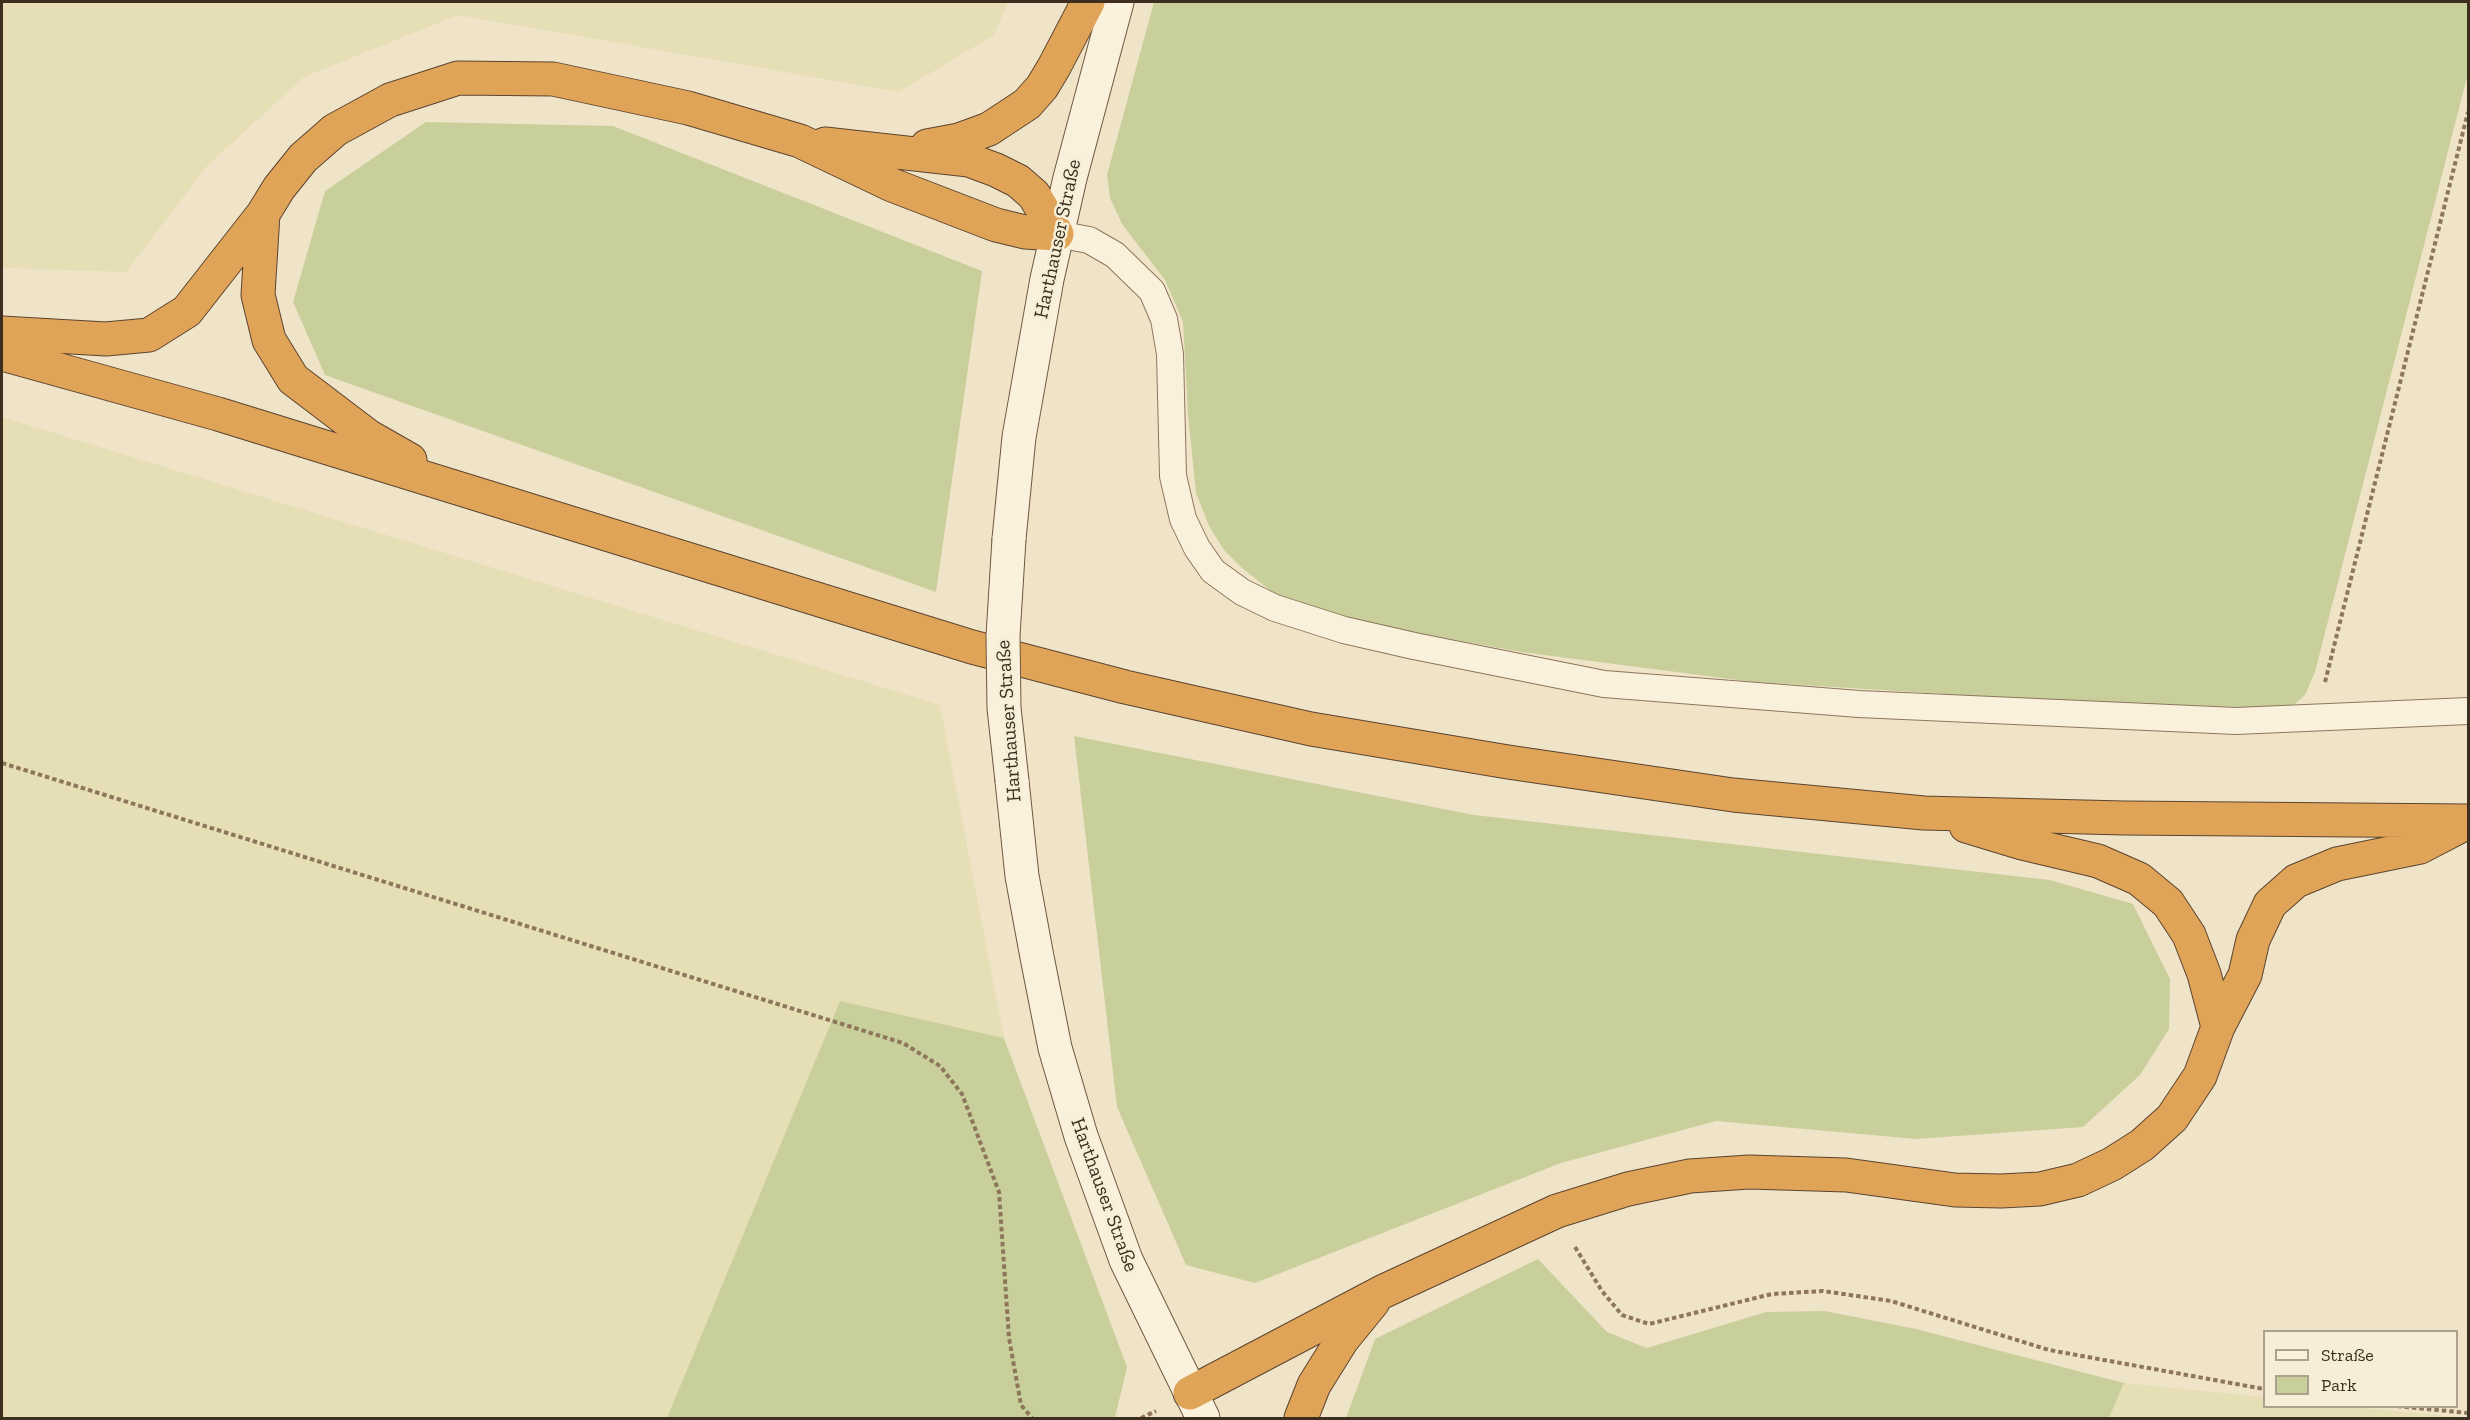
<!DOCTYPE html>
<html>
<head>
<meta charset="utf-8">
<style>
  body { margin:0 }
  #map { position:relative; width:2470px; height:1420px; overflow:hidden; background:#f0e4c8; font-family:"Zilla Slab",serif }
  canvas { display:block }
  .frame { position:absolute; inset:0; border:3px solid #3d2e20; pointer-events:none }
  .legend { position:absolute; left:2263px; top:1330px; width:195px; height:78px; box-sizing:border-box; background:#f7eed8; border:2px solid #ada18e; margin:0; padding:8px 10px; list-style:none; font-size:18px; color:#3d2e20 }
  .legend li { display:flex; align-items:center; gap:12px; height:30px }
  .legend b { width:30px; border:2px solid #ada18e }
</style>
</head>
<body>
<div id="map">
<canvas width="2470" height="1420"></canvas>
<div class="frame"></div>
<ul class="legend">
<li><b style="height:8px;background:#faf1dc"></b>Straße</li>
<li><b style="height:16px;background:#c9cf9b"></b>Park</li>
</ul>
</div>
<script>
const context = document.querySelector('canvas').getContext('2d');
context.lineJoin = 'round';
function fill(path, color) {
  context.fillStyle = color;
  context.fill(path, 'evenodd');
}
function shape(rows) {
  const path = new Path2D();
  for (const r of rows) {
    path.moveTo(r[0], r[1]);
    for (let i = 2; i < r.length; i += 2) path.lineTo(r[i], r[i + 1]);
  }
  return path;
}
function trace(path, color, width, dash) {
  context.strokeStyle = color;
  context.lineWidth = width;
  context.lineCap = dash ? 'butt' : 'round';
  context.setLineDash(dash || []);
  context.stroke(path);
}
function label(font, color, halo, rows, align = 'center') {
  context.font = font + ' "Zilla Slab",serif';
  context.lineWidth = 5;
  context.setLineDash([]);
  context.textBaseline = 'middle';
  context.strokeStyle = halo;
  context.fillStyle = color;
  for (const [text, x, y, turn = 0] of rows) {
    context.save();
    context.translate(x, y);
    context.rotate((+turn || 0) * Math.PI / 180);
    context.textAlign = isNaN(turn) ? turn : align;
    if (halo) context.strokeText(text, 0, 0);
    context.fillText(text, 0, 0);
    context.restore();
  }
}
const farmland = shape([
  [2,2,1008,2,994,35,899,92,458,15,304,77,207,166,126,272,2,268],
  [2,417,940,705,1004,1038,840,1001,667,1418,2,1418],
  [2124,1383,2264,1397,2264,1406,2353,1407,2468,1418,2109,1418]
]);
const green = shape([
  [1154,2,2468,2,2468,73,2315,672,2305,695,2289,709,2026,699,1754,682,1521,652,1384,627,1311,609,1271,591,1242,568,1224,550,1209,526,1196,493,1188,414,1183,322,1165,280,1122,224,1110,198,1107,175],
  [426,122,613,126,982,271,936,592,325,375,293,302,325,191],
  [1074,736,1474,815,2050,880,2133,904,2170,979,2169,1029,2140,1075,2083,1127,1916,1139,1716,1121,1561,1163,1255,1283,1186,1265,1117,1107],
  [840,1001,1004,1038,1127,1367,1115,1418,667,1418],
  [1538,1259,1607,1332,1647,1348,1766,1312,1825,1311,1916,1329,2124,1383,2109,1418,1346,1418,1375,1339]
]);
const path = shape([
  [2325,682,2468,112],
  [2,763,903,1043,940,1066,962,1094,999,1192,1009,1338,1021,1405,1032,1418],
  [1575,1247,1602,1291,1622,1315,1649,1324,1772,1294,1823,1291,1891,1301,2049,1350,2264,1389],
  [2397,1406,2468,1413],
  [1141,1418,1156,1411]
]);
const lane = shape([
  [1057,234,1089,240,1115,255,1152,291,1164,319,1170,354,1173,476,1183,519,1197,548,1213,571,1242,592,1275,608,1344,630,1414,646,1604,684,1859,704,2236,721,2468,711]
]);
const secondary = shape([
  [1009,539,1019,437,1047,279,1070,178,1117,2],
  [1012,781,1022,876,1037,957,1055,1048,1081,1136,1126,1260,1203,1418]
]);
const highway = shape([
  [825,144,969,160,996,170,1018,181,1034,195,1057,234],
  [927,146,959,140,989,129,1027,104,1042,87,1054,67,1088,2],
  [263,214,258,295,269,340,293,379,368,436,410,460],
  [2,333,106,339,149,335,187,311,263,214,279,188,303,158,335,130,390,100,458,78,553,79,688,108,800,141,892,185,996,225,1025,232,1057,234],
  [2,354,218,414,972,647,1125,687,1311,729,1508,762,1733,795,1924,813,2124,818,2468,821],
  [1966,826,2022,843,2098,861,2139,879,2168,903,2189,935,2204,974,2218,1027],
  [1190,1393,1382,1292,1557,1211,1628,1189,1690,1176,1749,1172,1846,1175,1955,1190,2001,1191,2040,1189,2078,1180,2112,1164,2142,1145,2172,1118,2200,1076,2218,1027,2245,975,2253,940,2270,904,2296,881,2337,864,2420,847,2466,823],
  [1301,1418,1314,1385,1342,1340,1373,1302]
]);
const secondaryBridge = shape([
  [1009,539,1003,636,1004,708,1012,781]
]);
const streetNames = [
  ["Harthauser Straße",1058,239,-78],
  ["Harthauser Straße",1009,721,-94],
  ["Harthauser Straße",1104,1195,70]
];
fill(farmland, '#e6deb5');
fill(green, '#c9cf9b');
trace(lane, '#8d765c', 28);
trace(secondary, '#6f573f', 35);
trace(highway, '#5b4430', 35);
trace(path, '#8d765c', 4, [4.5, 3]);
trace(lane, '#faf1dc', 26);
trace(secondary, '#faf1dc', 33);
trace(highway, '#e0a458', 33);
trace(secondaryBridge, '#6f573f', 35, []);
trace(secondaryBridge, '#faf1dc', 33);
label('20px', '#3d2e20', '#f7eed8', streetNames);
</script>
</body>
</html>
